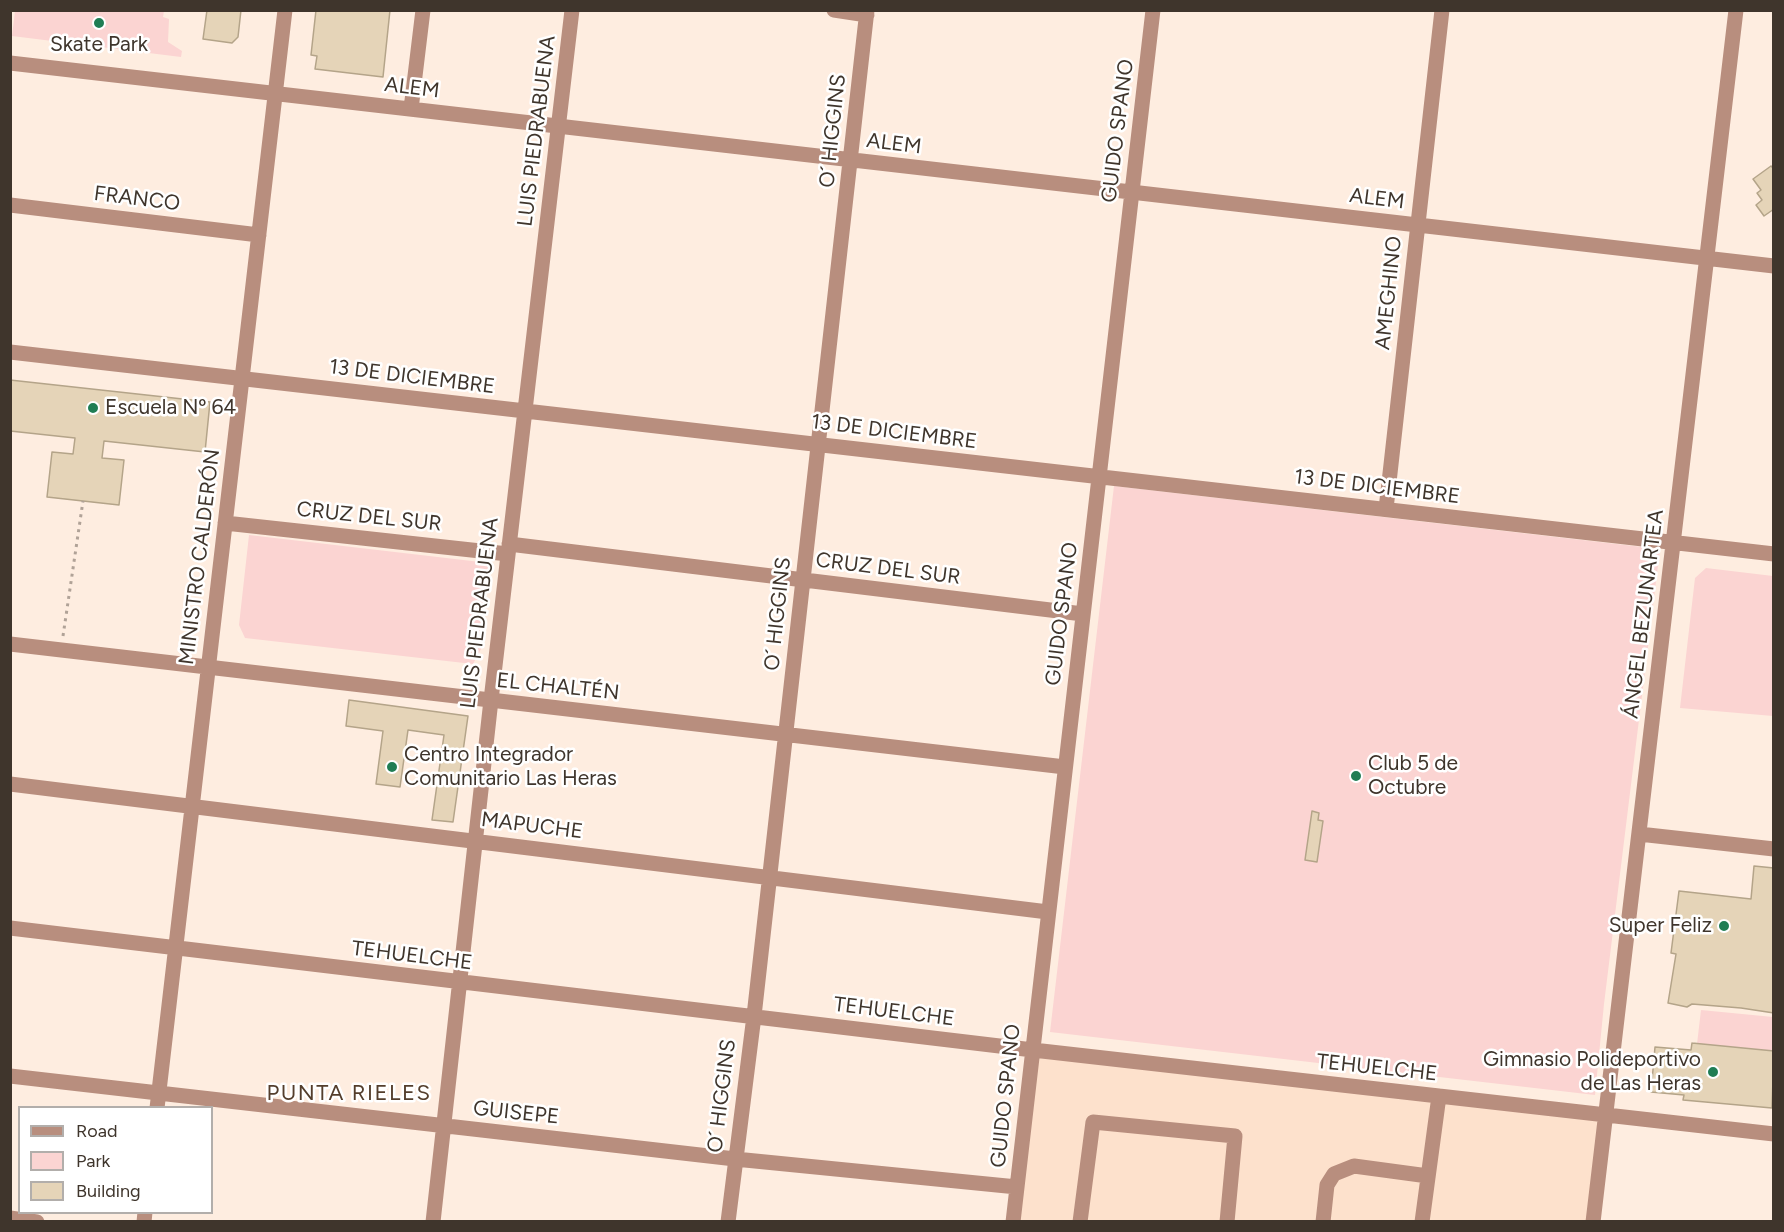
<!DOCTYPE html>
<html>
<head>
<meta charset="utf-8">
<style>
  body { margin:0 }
  #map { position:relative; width:1784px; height:1232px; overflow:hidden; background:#feede0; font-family:Figtree,sans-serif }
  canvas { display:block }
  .frame { position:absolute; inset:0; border:12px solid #3f352c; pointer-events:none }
  .legend { position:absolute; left:18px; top:1106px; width:195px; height:108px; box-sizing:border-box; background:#fff; border:2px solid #b2aeab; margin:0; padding:8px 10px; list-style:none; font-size:18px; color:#3f352c }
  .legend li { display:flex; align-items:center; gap:12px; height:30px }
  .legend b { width:30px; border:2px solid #b2aeab }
</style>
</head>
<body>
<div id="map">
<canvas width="1784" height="1232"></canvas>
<div class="frame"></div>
<ul class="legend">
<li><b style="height:8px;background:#b88e7e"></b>Road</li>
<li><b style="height:16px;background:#fbd4d2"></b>Park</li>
<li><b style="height:16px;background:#e5d4b8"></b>Building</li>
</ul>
</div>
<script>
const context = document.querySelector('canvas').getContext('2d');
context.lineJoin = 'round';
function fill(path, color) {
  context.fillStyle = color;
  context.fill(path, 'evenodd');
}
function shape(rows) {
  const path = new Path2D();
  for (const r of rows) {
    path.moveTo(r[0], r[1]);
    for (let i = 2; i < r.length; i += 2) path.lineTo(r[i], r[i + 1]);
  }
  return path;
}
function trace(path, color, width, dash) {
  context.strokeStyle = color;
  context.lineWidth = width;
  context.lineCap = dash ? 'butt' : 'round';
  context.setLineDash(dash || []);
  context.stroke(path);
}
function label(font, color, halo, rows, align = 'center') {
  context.font = font + ' Figtree,sans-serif';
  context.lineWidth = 5;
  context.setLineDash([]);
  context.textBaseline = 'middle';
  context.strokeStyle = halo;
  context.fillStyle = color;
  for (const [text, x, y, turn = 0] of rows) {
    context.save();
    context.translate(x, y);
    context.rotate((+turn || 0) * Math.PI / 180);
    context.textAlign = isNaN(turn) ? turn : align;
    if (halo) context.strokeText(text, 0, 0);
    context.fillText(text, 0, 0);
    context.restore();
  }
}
const built = shape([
  [1033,1050,1606,1115,1593,1221,1013,1222]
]);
const green = shape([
  [15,11,164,11,163,17,169,19,168,42,182,51,181,57,12,36],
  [1114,486,1660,549,1604,1004,1595,1095,1050,1032],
  [249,535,489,563,481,649,473,664,245,638,239,625],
  [1706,568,1773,576,1773,716,1680,708,1695,578],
  [1701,1010,1773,1017,1773,1051,1697,1044]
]);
const building = shape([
  [207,10,241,10,238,37,232,43,203,39,207,10],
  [316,10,390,10,383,77,315,69,317,56,311,55,316,10],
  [1771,166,1774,169,1774,209,1764,216,1756,205,1762,200,1757,193,1761,190,1753,179,1771,166],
  [10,380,210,402,205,452,104,441,102,458,124,460,119,505,47,497,52,452,73,454,75,438,10,431,10,380],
  [349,700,468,716,453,822,432,820,444,735,408,730,400,787,376,784,383,731,346,726,349,700],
  [1312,811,1319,813,1318,820,1323,821,1317,862,1305,860,1312,811],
  [1754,866,1774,868,1774,1013,1741,1008,1692,1004,1687,1007,1668,1003,1676,954,1671,953,1679,891,1751,899,1754,866],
  [1692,1043,1774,1051,1772,1108,1683,1100,1684,1095,1651,1092,1655,1047,1691,1050,1692,1043]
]);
const path = shape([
  [63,636,83,501]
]);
const minor = shape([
  [834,10,867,15],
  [10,63,1774,266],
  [411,109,423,10],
  [10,205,259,235],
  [10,352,1774,554],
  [1386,509,1442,10],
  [225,523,508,554],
  [509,544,1083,614],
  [10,644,1065,767],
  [10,784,1048,912],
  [1639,834,1774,849],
  [10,928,1033,1050,1774,1134],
  [10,1076,735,1159,1017,1187],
  [157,1108,285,10],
  [10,1218,37,1222],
  [144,1222,145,1212],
  [433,1222,491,700,572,10],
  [728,1222,754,1016,867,10],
  [1013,1222,1153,10],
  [1080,1222,1093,1122,1235,1136,1227,1222],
  [1323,1222,1327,1185,1334,1174,1354,1166,1428,1176],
  [1422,1222,1439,1096],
  [1593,1222,1736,10]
]);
const markers = [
  [99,23,6,"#207d54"],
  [93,408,6,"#207d54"],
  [392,767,6,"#207d54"],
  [1356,776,6,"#207d54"],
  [1724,926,6,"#207d54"],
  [1713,1072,6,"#207d54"]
];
const poiNames = [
  ["Skate Park",99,45,"center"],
  ["Escuela Nº 64",105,408],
  ["Centro Integrador",404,755],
  ["Comunitario Las Heras",404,779],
  ["Club 5 de",1368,764],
  ["Octubre",1368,788],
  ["Super Feliz",1712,926,"right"],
  ["Gimnasio Polideportivo",1701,1060,"right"],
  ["de Las Heras",1701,1084,"right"]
];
const streetNames = [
  ["ALEM",412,88,7],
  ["LUIS PIEDRABUENA",537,131,-83],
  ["O´ HIGGINS",833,131,-84],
  ["GUIDO SPANO",1118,131,-83],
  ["ALEM",894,144,7],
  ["FRANCO",137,199,7],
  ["ALEM",1377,199,7],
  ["AMEGHINO",1389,293,-84],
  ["13 DE DICIEMBRE",412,377,7],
  ["13 DE DICIEMBRE",894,432,7],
  ["13 DE DICIEMBRE",1377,487,7],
  ["CRUZ DEL SUR",369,517,6],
  ["MINISTRO CALDERÓN",200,557,-83],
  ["CRUZ DEL SUR",888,569,7],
  ["LUIS PIEDRABUENA",480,613,-83],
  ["O´ HIGGINS",778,614,-84],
  ["GUIDO SPANO",1062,614,-83],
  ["ÁNGEL BEZUNARTEA",1644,614,-83],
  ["EL CHALTÉN",558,687,6],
  ["MAPUCHE",532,826,7],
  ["TEHUELCHE",412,956,7],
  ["TEHUELCHE",894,1012,7],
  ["TEHUELCHE",1377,1068,6],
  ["O´ HIGGINS",722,1096,-83],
  ["GUIDO SPANO",1006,1096,-84],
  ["GUISEPE",516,1113,6]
];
const neighbourhoodNames = [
  ["PUNTA RIELES",349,1094]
];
fill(built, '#fde1cc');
fill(green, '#fbd4d2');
fill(building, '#e5d4b8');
trace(building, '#b4a489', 1.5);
trace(path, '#b0a297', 3, [3, 4.5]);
trace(minor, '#b88e7e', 15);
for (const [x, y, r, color] of markers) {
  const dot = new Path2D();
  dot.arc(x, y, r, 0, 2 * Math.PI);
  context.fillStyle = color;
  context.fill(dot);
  trace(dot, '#fff', 2);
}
label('21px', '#3f352c', '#fff', poiNames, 'left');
label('21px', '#3f352c', '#fff', streetNames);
context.letterSpacing = '1.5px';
label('22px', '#543e2c', '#fff', neighbourhoodNames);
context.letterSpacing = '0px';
</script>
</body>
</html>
